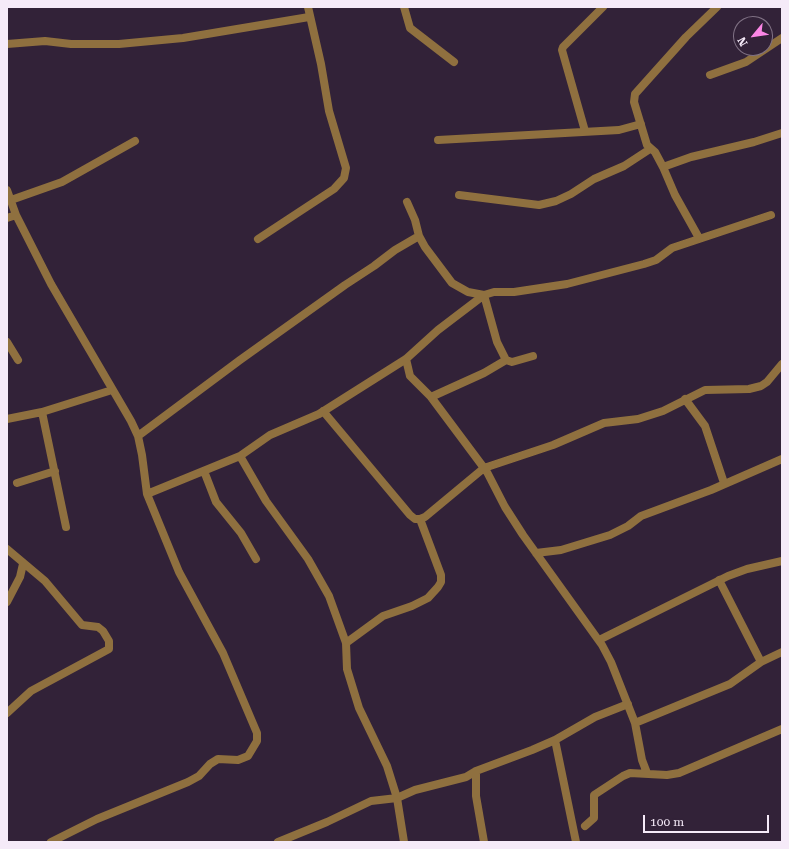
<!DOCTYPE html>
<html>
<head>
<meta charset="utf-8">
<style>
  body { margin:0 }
  #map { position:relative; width:789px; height:849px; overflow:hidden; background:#322238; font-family:"Roboto Serif",serif }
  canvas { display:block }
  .frame { position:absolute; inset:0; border:8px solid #f5eaf8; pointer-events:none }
  .north { position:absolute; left:733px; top:16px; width:40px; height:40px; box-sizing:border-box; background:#322238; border:1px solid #807285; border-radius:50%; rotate:241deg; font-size:11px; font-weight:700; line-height:16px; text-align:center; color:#f5eaf8 }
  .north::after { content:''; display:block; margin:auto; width:14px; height:18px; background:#fb86e5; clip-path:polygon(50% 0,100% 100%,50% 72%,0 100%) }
  .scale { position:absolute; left:643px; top:815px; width:126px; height:18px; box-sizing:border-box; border:2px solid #f5eaf8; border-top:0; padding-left:5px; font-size:12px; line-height:14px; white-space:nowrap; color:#f5eaf8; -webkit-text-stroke:3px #322238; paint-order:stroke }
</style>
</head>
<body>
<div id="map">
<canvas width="789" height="849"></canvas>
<div class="frame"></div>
<div class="north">N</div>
<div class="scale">100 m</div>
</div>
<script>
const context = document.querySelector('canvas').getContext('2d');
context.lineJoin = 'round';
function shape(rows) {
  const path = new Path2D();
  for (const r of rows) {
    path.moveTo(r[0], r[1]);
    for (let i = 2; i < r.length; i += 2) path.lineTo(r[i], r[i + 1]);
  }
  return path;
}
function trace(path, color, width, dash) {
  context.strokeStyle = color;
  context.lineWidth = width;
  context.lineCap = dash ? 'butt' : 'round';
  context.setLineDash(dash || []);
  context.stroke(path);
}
const street = shape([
  [404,7,410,28,454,62],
  [717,7,686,37,635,94,634,102,647,145,655,152,663,167,691,157,754,142,782,133],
  [7,44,45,41,71,44,119,44,183,38,309,17],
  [710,75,746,62,782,38],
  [585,131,562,50,563,47,603,7],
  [438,140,619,130,641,124],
  [663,167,675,195,699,238],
  [7,190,16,215,7,218],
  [459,195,539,205,556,201,571,194,594,179,624,166,650,149],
  [11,200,62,182,135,141],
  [407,202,415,220,419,236],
  [16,215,51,284,131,421,138,436,142,455,147,494,179,572,223,653,257,733,257,741,248,756,238,760,218,759,210,764,199,776,188,782,97,819,51,842],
  [258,239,334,189,344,178,346,168,329,111,321,64,308,7],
  [7,342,18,360],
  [406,359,410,376,431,397,487,472,505,507,523,535,602,645,611,662,635,723,642,760,647,773],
  [431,397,484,373,506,360],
  [685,399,705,426,724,483],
  [323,411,410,515,415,519,420,519,425,517,484,468,553,445,604,423,638,419,663,411,705,390,749,389,761,386,767,382,782,364],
  [42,412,66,527],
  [7,419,42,412,112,390],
  [138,436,240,360,345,285,374,266,395,250,419,236,425,247,452,283,468,292,484,295,497,342,506,360,512,362,533,356],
  [240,456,266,501,308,559,329,596,346,643,347,669,359,708,387,766,397,798,404,842],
  [204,471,216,502,241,533,256,559],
  [17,483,55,471],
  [147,494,240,456,270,435,319,414,406,359,438,330,484,295,494,292,514,292,567,284,644,264,656,260,672,248,771,215],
  [7,549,45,581,82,625,98,627,103,631,109,641,109,649,31,691,7,713],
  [536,553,561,550,610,535,628,526,641,516,711,490,782,459],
  [719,580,761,662],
  [7,602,20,577,23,564],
  [599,640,728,576,747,569,782,561],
  [346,643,383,616,412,606,428,598,438,587,441,582,441,575,420,519],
  [635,723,730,684,761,662,782,652],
  [555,740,576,842],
  [476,771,476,796,484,842],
  [585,826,594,818,594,795,623,776,630,773,667,775,679,773,782,729],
  [278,842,327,822,371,801,397,798,415,790,466,777,476,771,532,750,555,740,595,717,628,704]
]);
trace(street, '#8f703f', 8);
</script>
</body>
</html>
